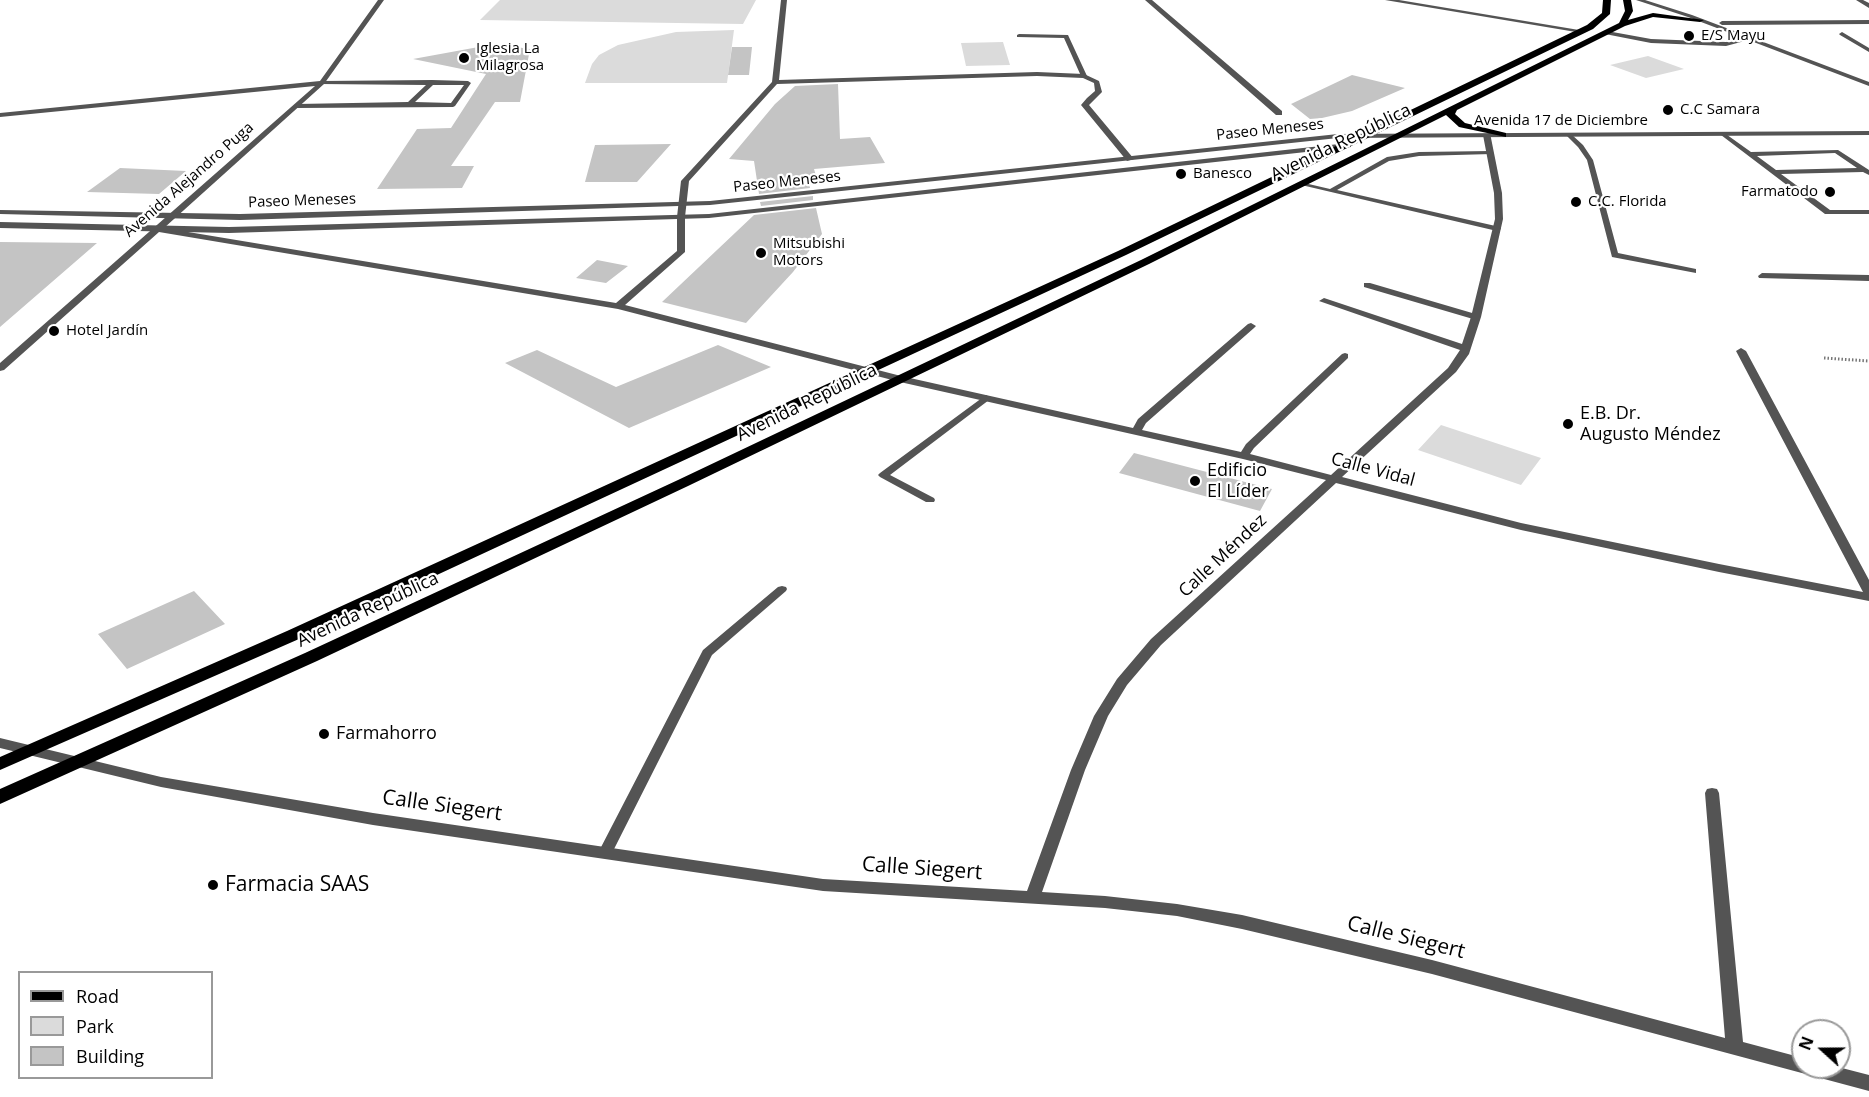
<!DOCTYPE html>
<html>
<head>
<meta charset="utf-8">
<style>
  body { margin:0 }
  #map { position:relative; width:1869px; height:1097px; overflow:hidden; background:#fff; font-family:"Open Sans",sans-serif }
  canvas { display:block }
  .legend { position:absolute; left:18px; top:971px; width:195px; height:108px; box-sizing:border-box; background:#fff; border:2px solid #999; margin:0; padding:8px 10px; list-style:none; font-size:18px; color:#000 }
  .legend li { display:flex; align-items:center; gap:12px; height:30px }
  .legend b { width:30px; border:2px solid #999 }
  .north { position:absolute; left:1791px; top:1019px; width:60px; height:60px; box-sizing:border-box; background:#fff; border:2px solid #999; border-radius:50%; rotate:291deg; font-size:16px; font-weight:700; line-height:24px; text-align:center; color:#000 }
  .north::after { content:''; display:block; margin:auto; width:21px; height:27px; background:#000; clip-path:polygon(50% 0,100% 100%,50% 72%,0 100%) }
</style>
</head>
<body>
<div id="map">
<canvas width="1869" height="1097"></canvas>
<ul class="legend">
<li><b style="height:8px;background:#000"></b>Road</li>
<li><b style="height:16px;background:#dbdbdb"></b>Park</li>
<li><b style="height:16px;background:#c4c4c4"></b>Building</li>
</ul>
<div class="north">N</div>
</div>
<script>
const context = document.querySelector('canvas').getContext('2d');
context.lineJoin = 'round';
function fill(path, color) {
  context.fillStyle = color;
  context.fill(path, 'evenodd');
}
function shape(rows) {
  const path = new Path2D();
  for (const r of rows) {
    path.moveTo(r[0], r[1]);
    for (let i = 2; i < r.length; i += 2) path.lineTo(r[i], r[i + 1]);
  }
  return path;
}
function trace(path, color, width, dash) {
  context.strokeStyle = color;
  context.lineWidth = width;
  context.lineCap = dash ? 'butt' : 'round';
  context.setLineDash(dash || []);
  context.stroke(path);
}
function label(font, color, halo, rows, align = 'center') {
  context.font = font + ' "Open Sans",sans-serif';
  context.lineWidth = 4.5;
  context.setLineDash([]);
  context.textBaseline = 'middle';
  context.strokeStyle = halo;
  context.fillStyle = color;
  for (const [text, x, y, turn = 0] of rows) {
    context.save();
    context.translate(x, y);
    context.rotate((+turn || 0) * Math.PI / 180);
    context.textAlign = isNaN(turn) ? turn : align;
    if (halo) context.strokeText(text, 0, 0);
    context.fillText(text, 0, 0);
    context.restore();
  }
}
const green = shape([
  [500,0,756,0,743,24,480,20],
  [734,30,727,83,585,83,592,64,599,55,618,45,676,32],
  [1003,42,1010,65,966,66,961,43],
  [1648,56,1684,69,1646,78,1610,65],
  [1441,425,1541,458,1521,485,1418,450]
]);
const building = shape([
  [495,44,530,49,520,102,495,102,451,166,474,166,462,188,377,189,417,129,451,128,486,74,413,59],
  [732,47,752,47,749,75,728,75],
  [1352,75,1405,88,1352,111,1322,118,1310,119,1291,104],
  [838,84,840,139,870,137,885,163,814,169,817,179,808,180,810,188,759,194,754,161,729,159,775,104,795,86],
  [671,144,637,182,585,182,595,145],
  [120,168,186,171,159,194,87,192],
  [813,196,813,200,761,206,760,202],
  [816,208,822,234,793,272,746,323,662,302,754,215],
  [0,242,97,243,0,327],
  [597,260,628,266,606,283,576,278],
  [718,345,771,367,629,428,505,363,537,350,616,387],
  [1134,453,1272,489,1260,511,1119,473],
  [194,591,225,624,127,669,98,634]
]);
const path = shape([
  [1824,358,1869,361]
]);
const service = shape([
  [1607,31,1651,39,1726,42,1749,37,1752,39,1726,46,1651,43,1605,34,1604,33,1607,31],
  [1842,32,1869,48,1869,52,1840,35,1839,34,1842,32],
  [1019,34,1068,35,1087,76,1084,78,1081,76,1064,38,1017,37,1017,35,1019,34],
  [432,80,468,81,471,83,455,106,453,107,297,108,294,106,297,104,408,102,426,85,320,84,319,83,322,81,432,80],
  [433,85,464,85,451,103,415,102,433,85],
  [1723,132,1751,152,1838,150,1869,170,1869,175,1863,172,1781,174,1830,210,1869,210,1869,214,1825,214,1721,135,1720,134,1723,132],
  [1835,153,1857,168,1776,170,1757,156,1835,153],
  [1567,134,1571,134,1583,145,1593,160,1618,253,1696,269,1696,273,1612,257,1587,160,1578,147,1567,136,1567,134],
  [1490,151,1492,152,1492,154,1419,156,1389,161,1337,190,1500,227,1501,229,1497,231,1297,184,1300,182,1330,189,1387,157,1419,152,1490,151],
  [1364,283,1370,283,1479,315,1480,317,1476,319,1473,319,1364,287,1364,283],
  [986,395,991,398,989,400,890,475,934,498,935,500,934,502,926,502,880,477,878,475,880,473,986,395],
  [782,586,786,587,787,589,786,591,712,655,610,857,605,858,600,857,598,853,703,650,778,587,782,586]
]);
const minor = shape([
  [378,0,384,0,324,84,164,228,616,303,677,251,677,217,681,181,772,82,781,0,787,0,779,80,1037,72,1084,74,1099,81,1102,92,1089,105,1134,159,1127,161,1081,105,1087,98,1095,91,1094,83,1083,78,1037,76,777,84,689,181,685,217,685,252,625,305,901,376,1133,428,1138,419,1248,324,1251,323,1256,326,1254,328,1146,423,1142,430,1241,452,1246,444,1342,354,1345,353,1348,354,1348,358,1254,448,1250,454,1331,475,1448,368,1460,350,1319,301,1324,298,1462,344,1471,317,1495,219,1494,193,1483,135,1490,133,1502,193,1503,219,1481,317,1469,354,1456,372,1342,477,1521,523,1719,564,1863,592,1736,351,1741,348,1746,351,1869,580,1869,601,1719,572,1521,530,1336,483,1161,645,1127,685,1108,716,1085,770,1042,892,1105,896,1177,904,1242,915,1432,960,1725,1038,1705,793,1707,789,1712,788,1717,789,1719,793,1743,1042,1803,1058,1803,1067,1838,1067,1869,1075,1869,1091,1432,974,1242,929,1177,916,1105,908,823,891,373,825,161,787,0,748,0,738,161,777,373,813,823,879,1027,891,1071,770,1094,716,1117,679,1151,639,1326,480,1243,459,900,382,618,309,159,232,4,370,0,371,0,363,315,86,0,117,0,113,320,81,378,0],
  [1145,0,1152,0,1282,111,1282,115,1276,115,1145,0],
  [1385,0,1399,0,1585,31,1582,33,1385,0],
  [1856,0,1863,0,1869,3,1869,8,1856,0],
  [1869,20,1869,24,1722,25,1719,23,1722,21,1869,20],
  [1762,273,1869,275,1869,281,1759,278,1758,276,1762,273]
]);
const tertiary = shape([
  [1636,0,1645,0,1692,15,1869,82,1869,86,1688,17,1636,0],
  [1869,131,1869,135,1338,138,710,205,240,220,0,214,0,210,240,214,710,201,1338,134,1869,131],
  [1348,143,1351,143,1351,147,709,218,229,233,0,228,0,222,229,227,709,214,1348,143]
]);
const primary = shape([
  [1603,0,1611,0,1610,14,1593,29,1126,255,299,639,0,770,0,757,287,631,1118,251,1587,25,1602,13,1603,0],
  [1623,0,1631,0,1633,11,1628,20,1653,13,1704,20,1700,22,1653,17,1625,26,1457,110,1455,114,1465,123,1506,133,1506,137,1459,127,1446,115,1149,264,688,486,317,661,0,804,0,789,305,653,678,480,1141,260,1619,23,1625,11,1623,0]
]);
const markers = [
  [1689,36,6,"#000"],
  [464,58,6,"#000"],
  [1668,110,6,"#000"],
  [1181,174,6,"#000"],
  [1830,192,6,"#000"],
  [1576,202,6,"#000"],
  [761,253,6,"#000"],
  [54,331,6,"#000"],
  [1568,424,6,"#000"],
  [1195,481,6,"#000"],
  [324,734,6,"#000"],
  [213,885,6,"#000"]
];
const farPoinames = [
  ["E/S Mayu",1701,36],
  ["Iglesia La",476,49],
  ["Milagrosa",476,66],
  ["C.C Samara",1680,110],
  ["Banesco",1193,174],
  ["Farmatodo",1818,192,"right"],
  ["C.C. Florida",1588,202],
  ["Mitsubishi",773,244],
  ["Motors",773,261],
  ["Hotel Jardín",66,331]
];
const farStreetnames = [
  ["Avenida 17 de Diciembre",1561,121],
  ["Paseo Meneses",1270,130,-6],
  ["Avenida Alejandro Puga",189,180,-41],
  ["Paseo Meneses",787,182,-6],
  ["Paseo Meneses",302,201,-2]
];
const streetNames = [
  ["Avenida República",1341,143,-26],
  ["Avenida República",807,403,-26],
  ["Calle Vidal",1373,470,15],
  ["Calle Méndez",1223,556,-43],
  ["Avenida República",368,610,-25]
];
const poiNames = [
  ["E.B. Dr.",1580,414],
  ["Augusto Méndez",1580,435],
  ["Edificio",1207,471],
  ["El Líder",1207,492],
  ["Farmahorro",336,734]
];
const nearStreetnames = [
  ["Calle Siegert",442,806,8],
  ["Calle Siegert",922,869,4],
  ["Calle Siegert",1406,938,14]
];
const nearPoinames = [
  ["Farmacia SAAS",225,885]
];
fill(green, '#dbdbdb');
fill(building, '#c4c4c4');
trace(path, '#767676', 3, [1.5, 2]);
fill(service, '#545454');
fill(minor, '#545454');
fill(tertiary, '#545454');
fill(primary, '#000');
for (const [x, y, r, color] of markers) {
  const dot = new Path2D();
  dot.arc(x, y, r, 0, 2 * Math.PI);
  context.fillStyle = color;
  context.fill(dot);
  trace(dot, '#fff', 2);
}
label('15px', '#000', '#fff', farPoinames, 'left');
label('15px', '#000', '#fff', farStreetnames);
label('18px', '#000', '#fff', streetNames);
label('18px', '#000', '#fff', poiNames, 'left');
label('21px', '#000', '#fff', nearStreetnames);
label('21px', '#000', '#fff', nearPoinames, 'left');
</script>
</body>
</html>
